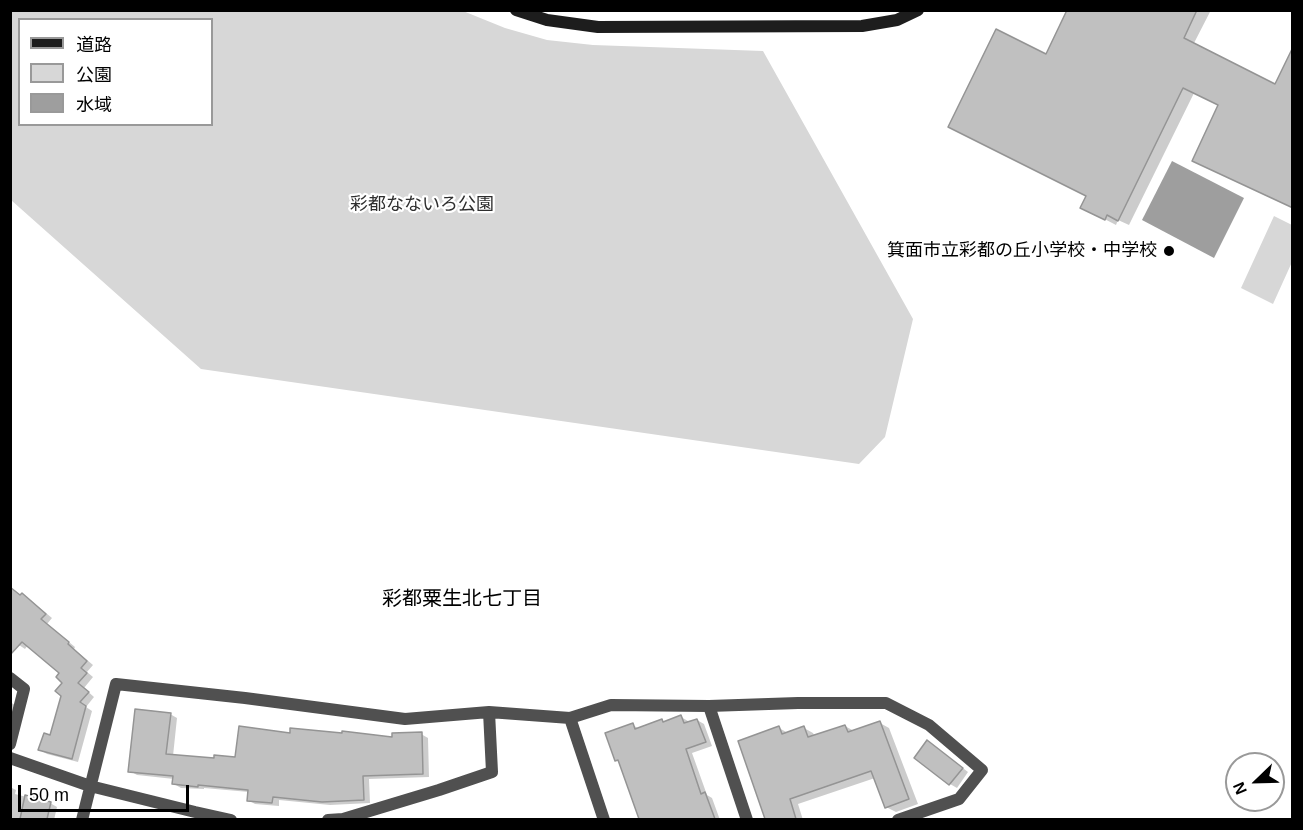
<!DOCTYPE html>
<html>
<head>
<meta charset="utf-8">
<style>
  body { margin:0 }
  #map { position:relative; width:1303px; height:830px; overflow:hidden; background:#fff; font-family:Arial,"Noto Sans JP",sans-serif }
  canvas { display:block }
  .frame { position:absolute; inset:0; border:12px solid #000; pointer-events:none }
  .legend { position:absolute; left:18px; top:18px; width:195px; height:108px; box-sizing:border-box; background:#fff; border:2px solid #999; margin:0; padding:8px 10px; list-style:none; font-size:18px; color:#000 }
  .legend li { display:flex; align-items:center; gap:12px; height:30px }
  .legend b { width:30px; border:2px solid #999 }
  .north { position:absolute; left:1225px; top:752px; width:60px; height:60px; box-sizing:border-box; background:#fff; border:2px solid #999; border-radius:50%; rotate:247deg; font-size:16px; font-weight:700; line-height:24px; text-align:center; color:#000 }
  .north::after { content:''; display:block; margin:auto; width:21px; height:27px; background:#000; clip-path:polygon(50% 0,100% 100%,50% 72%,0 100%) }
  .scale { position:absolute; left:18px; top:785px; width:171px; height:27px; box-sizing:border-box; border:3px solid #000; border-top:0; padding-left:8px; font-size:18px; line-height:21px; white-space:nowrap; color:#000; -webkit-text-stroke:4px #fff; paint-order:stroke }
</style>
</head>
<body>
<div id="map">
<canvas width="1303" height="830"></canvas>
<div class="frame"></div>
<ul class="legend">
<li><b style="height:8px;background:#1d1d1d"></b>道路</li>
<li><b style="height:16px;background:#d7d7d7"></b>公園</li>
<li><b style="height:16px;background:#9e9e9e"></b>水域</li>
</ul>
<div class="north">N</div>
<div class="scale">50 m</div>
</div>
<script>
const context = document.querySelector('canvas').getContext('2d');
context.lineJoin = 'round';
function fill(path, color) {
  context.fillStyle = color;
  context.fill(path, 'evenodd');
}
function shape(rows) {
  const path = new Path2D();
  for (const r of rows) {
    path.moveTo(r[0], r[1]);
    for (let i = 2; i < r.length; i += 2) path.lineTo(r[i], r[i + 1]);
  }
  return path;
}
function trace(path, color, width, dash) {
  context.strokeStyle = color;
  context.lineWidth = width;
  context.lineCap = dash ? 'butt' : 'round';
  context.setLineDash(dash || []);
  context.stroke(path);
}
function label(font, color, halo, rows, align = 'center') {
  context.font = font + ' Arial,"Noto Sans JP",sans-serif';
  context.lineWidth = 4.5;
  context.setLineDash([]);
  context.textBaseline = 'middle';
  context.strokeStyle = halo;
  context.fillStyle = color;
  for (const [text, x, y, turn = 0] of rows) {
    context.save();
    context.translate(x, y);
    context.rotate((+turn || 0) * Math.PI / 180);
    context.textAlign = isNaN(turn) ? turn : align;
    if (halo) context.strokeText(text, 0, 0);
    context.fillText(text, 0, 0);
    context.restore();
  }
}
const green = shape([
  [11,10,463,11,505,28,547,40,593,45,763,51,913,319,885,437,859,464,201,369,11,200],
  [20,20,212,20,212,124,20,124],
  [1274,216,1292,225,1292,262,1273,304,1241,288]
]);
const water = shape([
  [1172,161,1244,198,1214,258,1142,220]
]);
const shadow = shape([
  [1068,10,1211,10,1193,45,1292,207,1220,105,1194,93,1129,225,1118,220,1116,225,1093,213,1047,56],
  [10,587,21,596,22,595,29,599,52,618,47,624,75,647,74,649,93,665,87,672,93,677,84,688,94,697,86,707,92,711,78,762,47,754,40,750,51,736,65,682,61,673,28,645,25,649,10,639],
  [10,702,15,705,10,719],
  [170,714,177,718,173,756,215,759,236,758,291,735,394,738,421,734,428,738,429,777,369,779,370,803,330,805,279,800,279,806,255,804,248,800,249,792,204,788,204,789,181,788,174,784,174,779,137,775,130,771],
  [681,717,688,721,689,723,697,720,704,724,712,746,692,753,707,795,712,798,720,820,639,820,620,763,616,760,633,725,639,729,662,720,666,723],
  [880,723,889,728,918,804,896,812,886,807,875,778,798,804,803,820,767,820,765,812,779,728,788,733,804,728,813,733,815,737,845,726,854,731],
  [934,746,968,772,957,788,950,784],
  [10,787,16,790,15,794,50,803,57,807,54,820,10,820]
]);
const building = shape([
  [1067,10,1197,10,1184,38,1275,84,1293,47,1293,208,1192,161,1218,105,1183,88,1118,221,1107,215,1105,220,1080,208,1086,196,948,127,996,29,1046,54,1067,10],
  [10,587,20,595,22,593,46,614,41,619,69,642,68,644,87,661,81,668,87,673,78,683,89,692,80,702,86,706,72,759,38,750,44,733,50,735,61,696,55,691,62,683,56,677,59,673,22,642,10,655,10,587],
  [135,709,171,713,166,754,214,758,214,755,235,757,239,726,290,733,290,728,342,733,342,731,392,737,392,733,422,732,423,774,363,776,364,800,322,802,273,797,272,803,247,801,248,790,198,785,198,787,172,784,173,776,128,772,135,709],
  [681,715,684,723,697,719,706,742,686,749,701,794,705,792,715,819,639,819,618,760,615,761,605,733,633,723,635,729,662,719,663,722,681,715],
  [880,721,909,799,885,808,871,771,790,799,796,819,765,819,738,741,779,726,782,734,804,726,808,737,845,725,848,732,880,721],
  [927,740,963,768,949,785,914,758,927,740],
  [25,795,51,802,47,819,20,819,25,795]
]);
const street = shape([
  [10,678,24,689,10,744],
  [709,706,747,820],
  [570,718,604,820],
  [10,758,90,786,195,812,231,820],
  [82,820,116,684,245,698,405,719,489,712,570,718,611,705,709,706,798,703,886,703,929,725,982,770,959,799,898,820],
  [328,820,343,819,439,790,492,772,489,712]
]);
const secondary = shape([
  [516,10,547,20,598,27,862,26,897,20,918,10]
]);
const markers = [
  [1169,251,6,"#000"]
];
const parkNames = [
  ["彩都なないろ公園",422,205]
];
const poiNames = [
  ["箕面市立彩都の丘小学校・中学校",1157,251]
];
const neighbourhoodNames = [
  ["彩都粟生北七丁目",462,599]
];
fill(green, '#d7d7d7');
fill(water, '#9e9e9e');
fill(shadow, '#0003');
fill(building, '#c0c0c0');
trace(building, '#949494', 1.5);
trace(street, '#505050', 12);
trace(secondary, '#1d1d1d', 12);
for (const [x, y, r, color] of markers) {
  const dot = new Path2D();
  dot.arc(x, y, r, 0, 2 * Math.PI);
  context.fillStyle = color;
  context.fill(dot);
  trace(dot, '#fff', 2);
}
label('18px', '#2e2e2e', '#fff', parkNames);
label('18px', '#000', '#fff', poiNames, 'right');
label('20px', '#000', '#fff', neighbourhoodNames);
</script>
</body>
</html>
